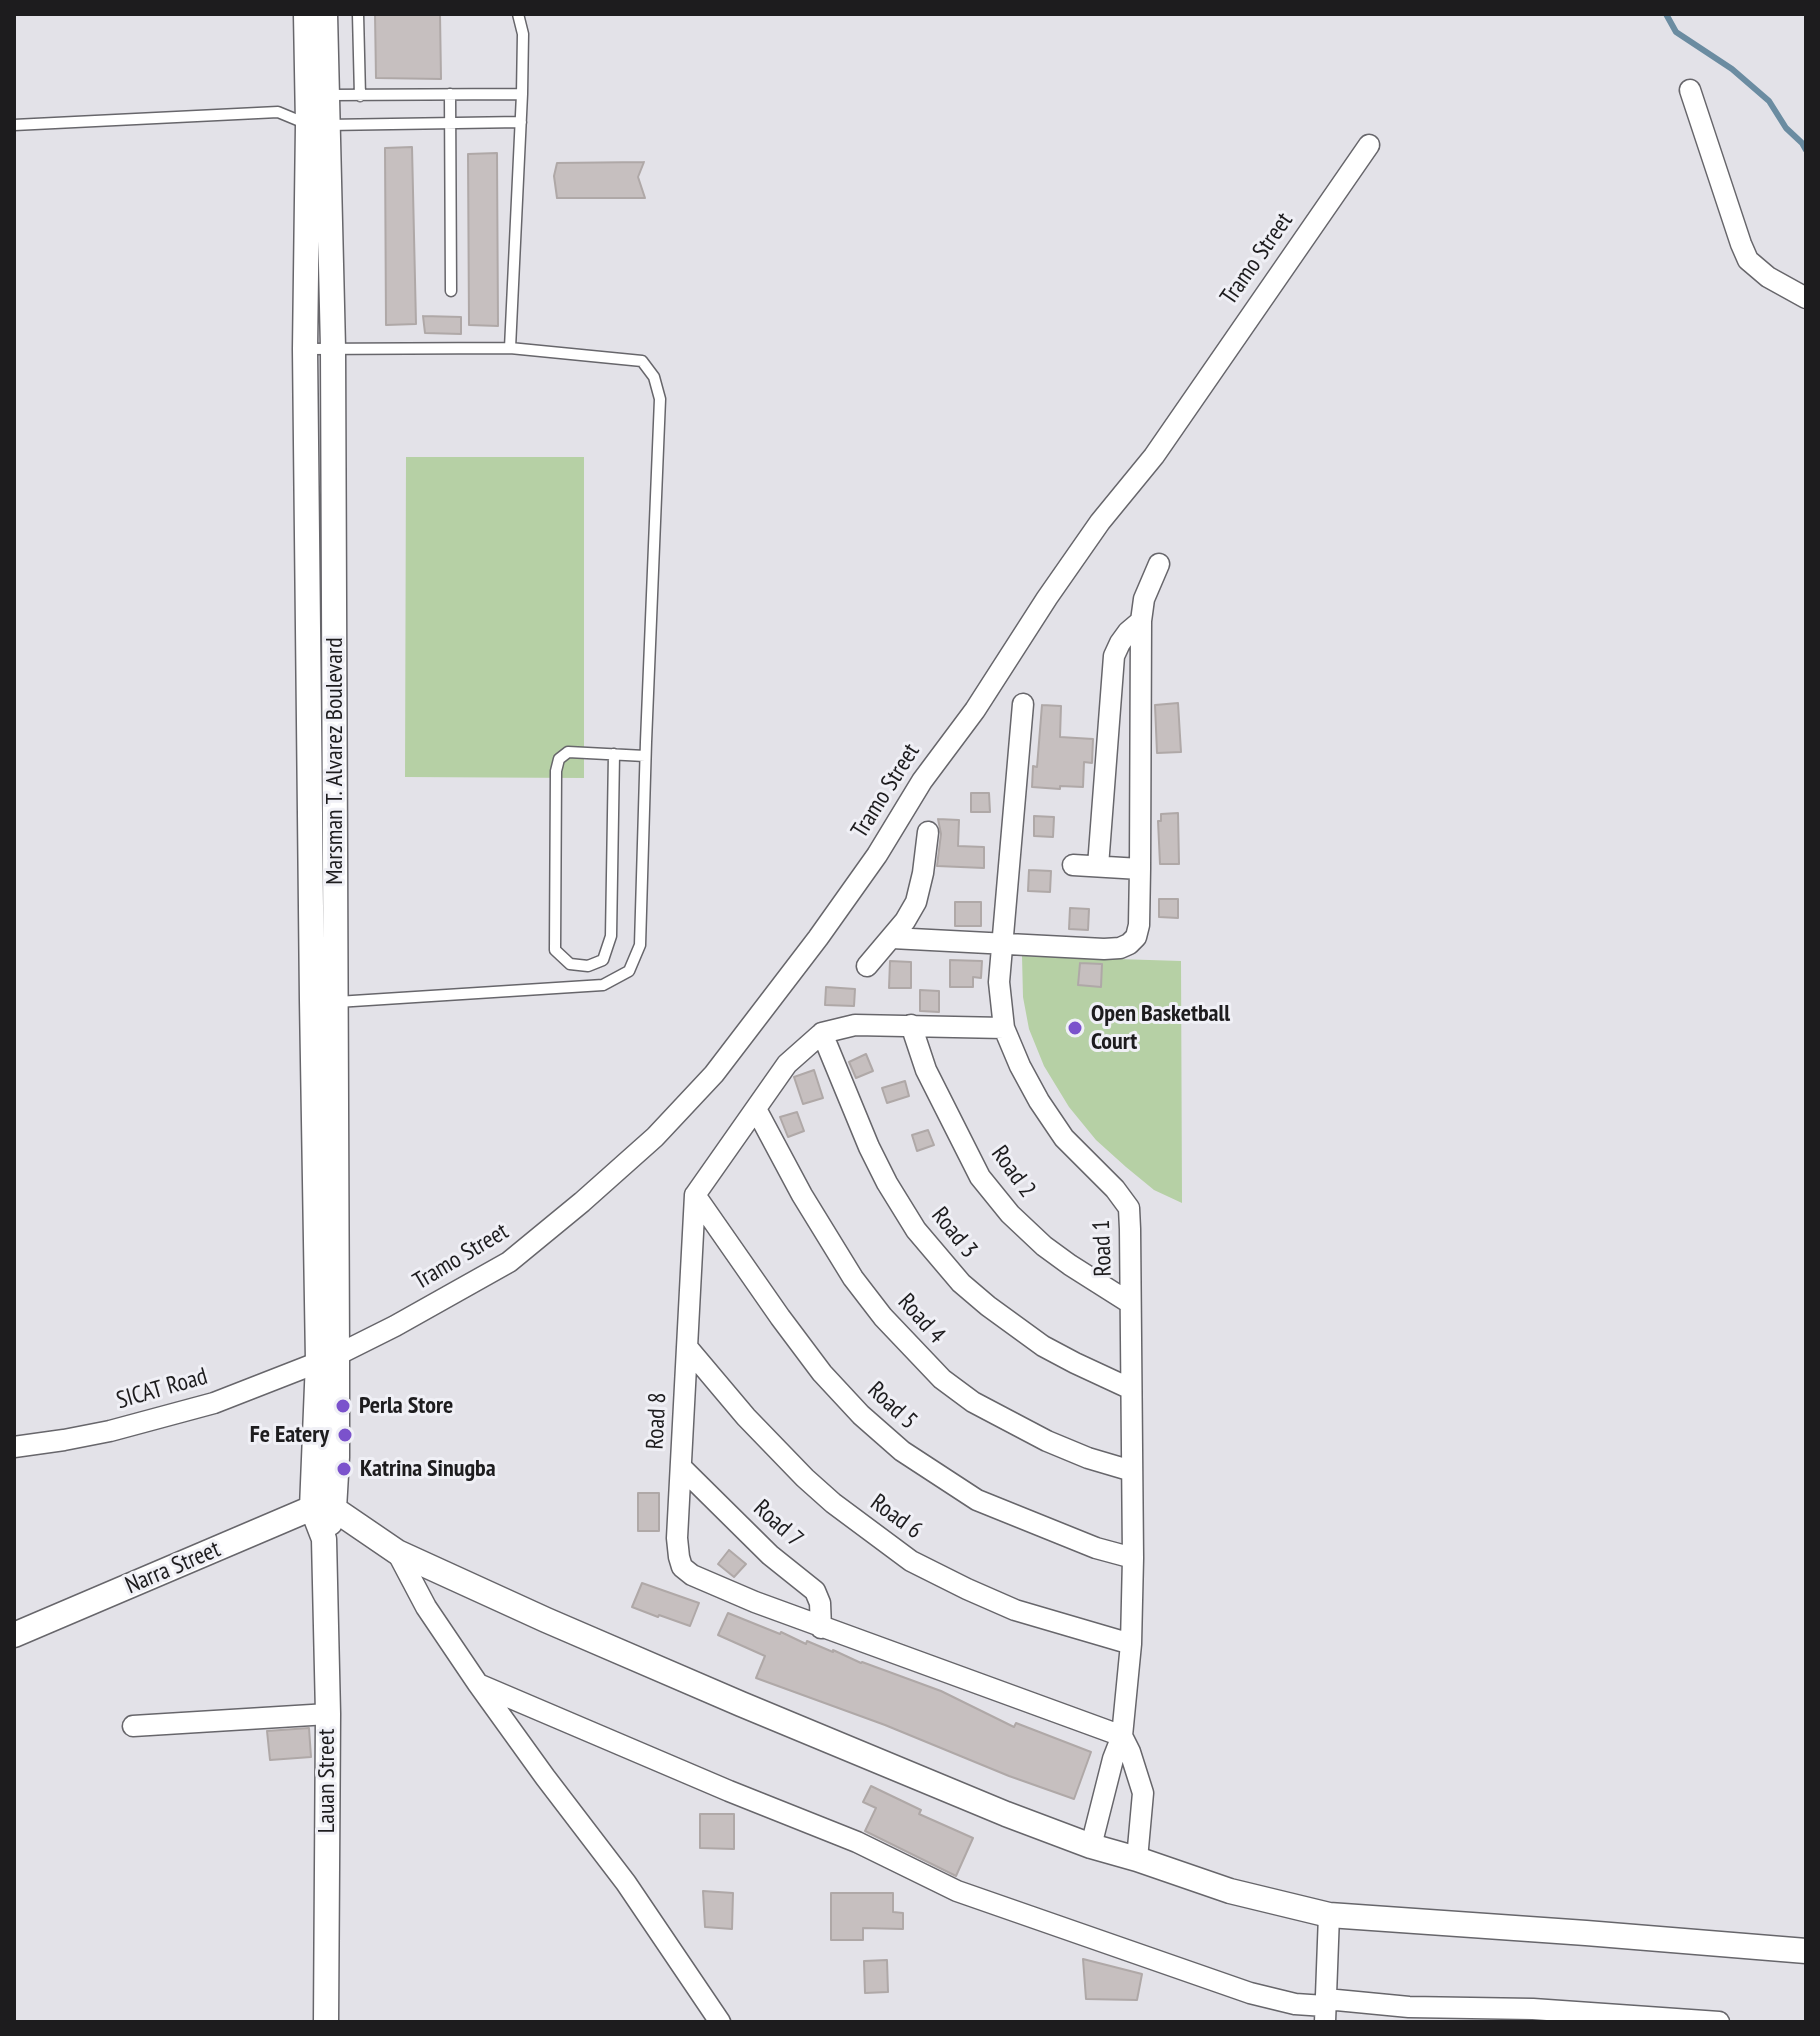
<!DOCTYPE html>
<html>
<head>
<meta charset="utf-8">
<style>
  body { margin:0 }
  #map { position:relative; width:1820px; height:2036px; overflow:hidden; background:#e3e2e8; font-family:"PT Sans Narrow",sans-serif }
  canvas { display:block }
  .frame { position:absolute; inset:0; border:16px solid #1d1c1e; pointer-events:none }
</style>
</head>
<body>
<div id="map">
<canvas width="1820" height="2036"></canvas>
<div class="frame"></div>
</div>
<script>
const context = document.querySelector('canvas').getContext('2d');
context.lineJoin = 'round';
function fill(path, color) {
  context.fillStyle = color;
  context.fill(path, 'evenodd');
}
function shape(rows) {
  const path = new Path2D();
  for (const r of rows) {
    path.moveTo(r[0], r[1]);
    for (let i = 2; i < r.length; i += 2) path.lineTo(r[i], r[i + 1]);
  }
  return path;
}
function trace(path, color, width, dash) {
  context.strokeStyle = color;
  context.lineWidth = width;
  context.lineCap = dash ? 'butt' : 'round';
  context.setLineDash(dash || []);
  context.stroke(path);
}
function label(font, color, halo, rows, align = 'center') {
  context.font = font + ' "PT Sans Narrow",sans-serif';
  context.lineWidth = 6;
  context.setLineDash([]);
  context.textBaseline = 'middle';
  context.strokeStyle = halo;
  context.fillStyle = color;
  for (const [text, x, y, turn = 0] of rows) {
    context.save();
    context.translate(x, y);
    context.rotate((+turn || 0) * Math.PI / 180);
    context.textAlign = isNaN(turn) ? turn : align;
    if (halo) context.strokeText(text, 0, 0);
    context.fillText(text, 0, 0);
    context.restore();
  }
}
const green = shape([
  [406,457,584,457,584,778,405,777],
  [1022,956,1181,961,1182,1203,1154,1190,1126,1167,1096,1140,1069,1107,1044,1066,1029,1029,1023,997]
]);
const stream = shape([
  [1666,14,1676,32,1732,69,1769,101,1786,128,1802,143,1806,150]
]);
const building = shape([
  [375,14,440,14,441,79,376,78,375,14],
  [412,147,416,324,386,325,385,148,412,147],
  [497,153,498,326,469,325,468,154,497,153],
  [644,162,638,177,645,198,557,198,554,176,557,163,644,162],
  [423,316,461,317,461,334,425,333,423,316],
  [1178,703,1181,752,1157,753,1155,705,1178,703],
  [1042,705,1061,706,1060,737,1093,739,1092,763,1084,762,1083,787,1060,786,1060,789,1032,787,1033,766,1037,767,1042,705],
  [971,793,989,793,990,812,971,812,971,793],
  [1178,813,1179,864,1160,864,1158,821,1161,821,1161,814,1178,813],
  [1034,816,1054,817,1053,837,1034,836,1034,816],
  [938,819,959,820,958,846,984,847,984,868,937,866,941,834,938,819],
  [1029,870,1051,871,1050,892,1028,891,1029,870],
  [1159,899,1178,899,1178,918,1159,917,1159,899],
  [955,902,981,902,981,926,955,926,955,902],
  [1070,908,1089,909,1088,930,1069,929,1070,908],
  [950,960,982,961,981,978,973,977,973,987,950,987,950,960],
  [890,961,911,962,911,988,889,988,890,961],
  [1080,963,1102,964,1101,987,1078,985,1080,963],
  [826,987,855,989,854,1006,825,1005,826,987],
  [920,990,939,991,939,1012,920,1011,920,990],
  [866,1054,873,1071,856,1078,849,1062,866,1054],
  [814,1070,823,1098,803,1104,794,1077,814,1070],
  [905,1081,909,1096,887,1103,882,1088,905,1081],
  [797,1112,804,1131,788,1137,780,1117,797,1112],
  [928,1130,934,1145,917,1151,912,1135,928,1130],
  [638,1493,659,1493,659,1531,638,1531,638,1493],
  [729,1550,746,1564,734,1577,718,1564,729,1550],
  [642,1583,699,1603,690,1626,659,1615,658,1617,632,1607,642,1583],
  [728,1613,780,1634,781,1632,806,1644,807,1641,833,1652,833,1650,861,1663,862,1662,941,1691,1014,1727,1016,1723,1091,1752,1074,1799,1009,1776,885,1725,756,1678,765,1656,718,1635,728,1613],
  [309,1728,311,1757,270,1760,267,1731,309,1728],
  [871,1786,921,1810,919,1814,973,1838,956,1876,865,1831,876,1808,863,1802,871,1786],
  [700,1814,734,1814,734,1849,700,1848,700,1814],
  [703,1891,733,1893,732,1929,705,1927,703,1891],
  [831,1893,893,1893,893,1912,903,1913,903,1929,863,1928,863,1940,831,1940,831,1893],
  [1083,1959,1142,1974,1137,2000,1086,1999,1083,1959],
  [887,1960,888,1992,865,1993,864,1961,887,1960]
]);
const service = shape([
  [358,14,360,96],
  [450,94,451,291],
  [328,95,522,94],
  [14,125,278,112,307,124],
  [327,125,521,122],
  [305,349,510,348,522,94,523,34,518,14],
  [614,754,611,936,603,960,588,966,570,964,555,950,556,771,559,759,568,752,645,756],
  [337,1002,603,985,629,971,640,945,646,742,660,399,654,377,642,361,510,348]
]);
const minor = shape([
  [1690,90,1741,244,1748,260,1768,277,1806,298],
  [1023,704,999,982,1004,1028,1020,1066,1039,1101,1064,1138,1115,1189,1129,1208,1130,1229,1133,1558,1131,1644,1122,1736,1113,1759,1091,1846],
  [1073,865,1140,869],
  [1098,866,1114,656,1120,643,1128,632,1141,621],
  [892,938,1104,949,1120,948,1129,944,1136,937,1139,925,1140,869,1141,621,1144,599,1159,564],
  [867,966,905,921,916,902,923,873,928,832],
  [911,1025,926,1070,980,1177,1010,1214,1044,1246,1070,1265,1130,1303],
  [1004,1028,855,1025,822,1033,787,1064,695,1195,677,1538,679,1557,682,1567,692,1575,755,1602,1122,1736],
  [822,1033,869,1147,887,1183,916,1230,961,1283,988,1306,1043,1346,1075,1363,1131,1389],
  [756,1109,802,1195,853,1278,883,1317,942,1379,973,1402,1047,1441,1088,1458,1132,1471],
  [695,1195,780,1317,822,1373,861,1415,902,1451,977,1500,1096,1548,1133,1558],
  [687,1347,746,1417,805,1478,833,1503,911,1561,967,1589,1015,1610,1131,1644],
  [14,1447,64,1440,110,1431,214,1403,337,1355,395,1326,509,1262,582,1202,655,1137,714,1074,818,938,877,855,922,781,975,710,1047,598,1100,522,1154,456,1369,145],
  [681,1467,770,1555,815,1591,820,1603,821,1628],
  [397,1552,426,1607,478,1684,545,1777,626,1883,720,2022],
  [478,1684,729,1791,857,1842,957,1891,1250,1993,1295,2004,1325,2006],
  [133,1726,328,1714],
  [1122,1736,1130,1752,1143,1793,1137,1859],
  [1326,1999,1409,2007,1533,2009,1719,2022],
  [1325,2022,1329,1915]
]);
const tertiary = shape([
  [306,14,308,125,305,349,312,1000,318,1361,312,1508,324,1539,328,1714,326,2022],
  [325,14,333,348,337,1355,337,1457,334,1509,330,1523],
  [334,1509,397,1552,546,1620,741,1704,1006,1814,1091,1846,1137,1859,1230,1891,1329,1915,1586,1933,1806,1951],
  [14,1635,312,1508,328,1509]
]);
const markers = [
  [1075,1028,8,"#7b52cc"],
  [343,1406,8,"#7b52cc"],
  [345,1435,8,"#7b52cc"],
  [344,1469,8,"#7b52cc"]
];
const streetNames = [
  ["Tramo Street",1257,259,-55],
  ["Marsman T. Alvarez Boulevard",335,761,-90],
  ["Tramo Street",886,791,-58],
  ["Road 2",1013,1172,54],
  ["Road 3",954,1233,51],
  ["Road 1",1103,1248,-92],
  ["Tramo Street",461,1257,-31],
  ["Road 4",921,1319,48],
  ["SICAT Road",162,1389,-16],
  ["Road 5",892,1406,43],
  ["Road 8",657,1421,-87],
  ["Road 6",896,1517,36],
  ["Road 7",778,1524,42],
  ["Narra Street",173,1568,-23],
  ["Lauan Street",327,1781,-90]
];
const poiNames = [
  ["Open Basketball",1091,1014],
  ["Court",1091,1042],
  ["Perla Store",359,1406],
  ["Fe Eatery",329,1435,"right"],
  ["Katrina Sinugba",360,1469]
];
fill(green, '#b6d0a5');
trace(stream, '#6b8ca1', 6);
fill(building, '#c6bfbf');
trace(building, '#afa8a7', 2);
trace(service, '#67666b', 13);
trace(minor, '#67666b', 23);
trace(tertiary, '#67666b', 27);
trace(service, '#fff', 10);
trace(minor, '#fff', 20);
trace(tertiary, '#fff', 24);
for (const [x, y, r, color] of markers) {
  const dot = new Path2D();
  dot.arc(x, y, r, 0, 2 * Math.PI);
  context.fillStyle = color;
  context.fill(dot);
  trace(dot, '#f0f0f6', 3);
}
label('24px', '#1d1c1e', '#f0f0f6', streetNames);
label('bold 24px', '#1d1c1e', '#f0f0f6', poiNames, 'left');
</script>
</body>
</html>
